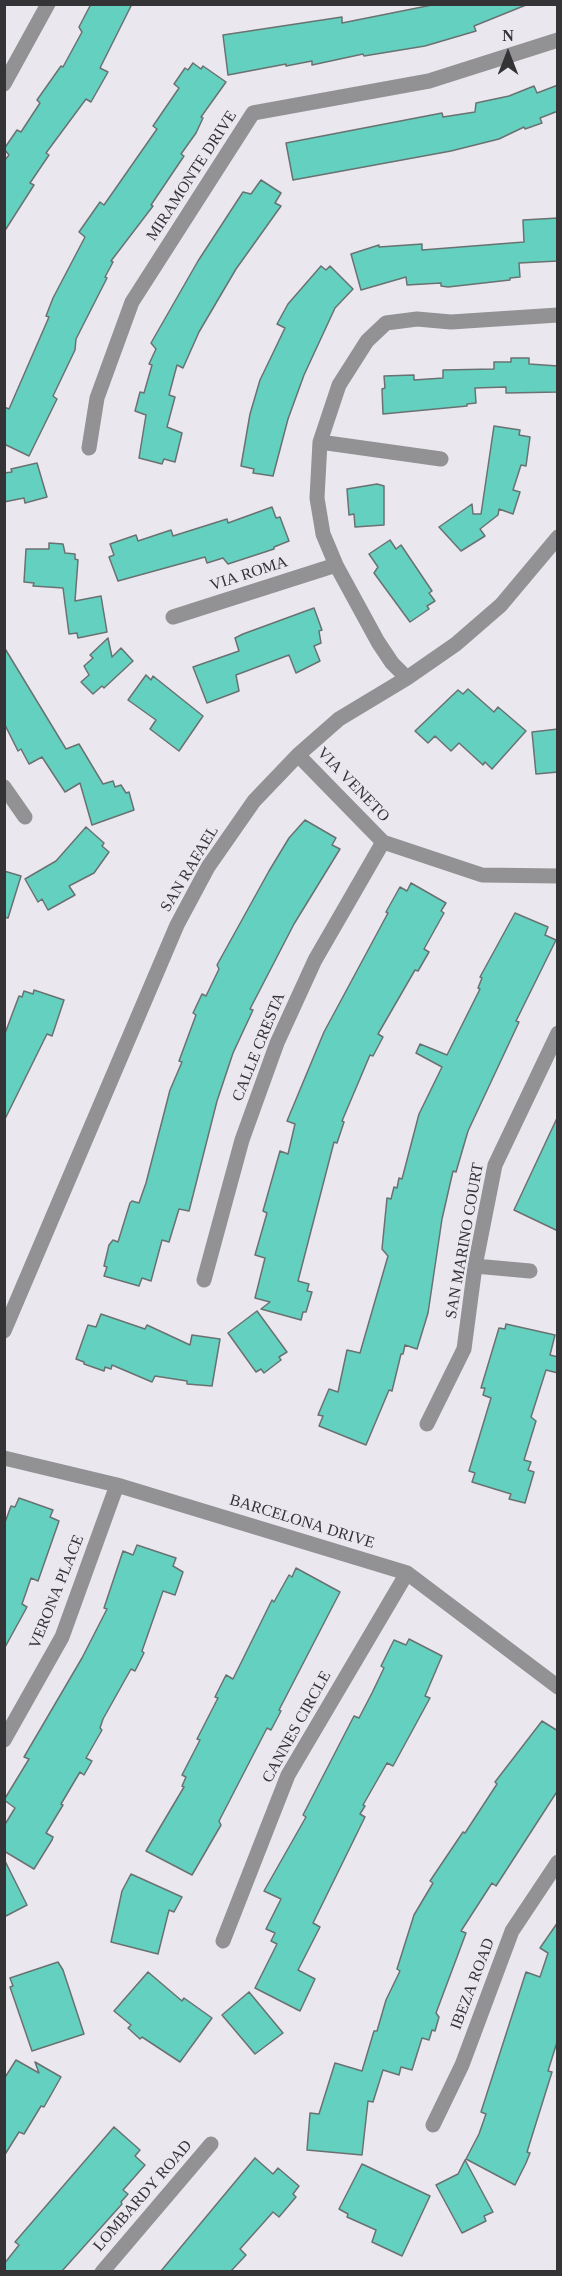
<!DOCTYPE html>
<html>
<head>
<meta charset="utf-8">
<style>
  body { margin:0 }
  #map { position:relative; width:562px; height:2276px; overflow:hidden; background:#ebe7ef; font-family:"Times New Roman",serif }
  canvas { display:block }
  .frame { position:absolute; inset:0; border:6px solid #343336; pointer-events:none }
  .north { position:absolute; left:478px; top:24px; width:60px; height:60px; -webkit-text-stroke:4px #ebe7ef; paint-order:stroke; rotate:0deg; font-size:16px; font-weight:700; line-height:24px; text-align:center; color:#343336 }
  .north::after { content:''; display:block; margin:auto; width:21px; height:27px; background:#343336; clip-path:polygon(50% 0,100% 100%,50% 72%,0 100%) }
</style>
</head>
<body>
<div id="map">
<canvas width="562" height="2276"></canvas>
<div class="frame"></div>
<div class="north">N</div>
</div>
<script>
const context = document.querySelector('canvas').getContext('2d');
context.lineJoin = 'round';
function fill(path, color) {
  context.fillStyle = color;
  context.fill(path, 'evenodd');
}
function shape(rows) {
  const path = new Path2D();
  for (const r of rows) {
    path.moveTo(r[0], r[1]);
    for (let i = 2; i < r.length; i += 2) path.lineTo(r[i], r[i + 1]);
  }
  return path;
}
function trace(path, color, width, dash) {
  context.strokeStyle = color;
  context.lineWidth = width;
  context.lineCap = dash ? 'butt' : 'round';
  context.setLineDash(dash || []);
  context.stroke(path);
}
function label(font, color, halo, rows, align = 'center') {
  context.font = font + ' "Times New Roman",serif';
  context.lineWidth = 5;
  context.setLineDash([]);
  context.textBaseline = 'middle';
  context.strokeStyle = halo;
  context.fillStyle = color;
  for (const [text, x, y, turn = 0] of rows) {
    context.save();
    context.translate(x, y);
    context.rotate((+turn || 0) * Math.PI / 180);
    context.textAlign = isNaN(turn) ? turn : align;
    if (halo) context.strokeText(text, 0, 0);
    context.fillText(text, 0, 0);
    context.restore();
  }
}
const building = shape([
  [91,4,132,4,100,68,108,72,91,102,86,99,46,153,49,155,30,183,34,185,4,232,4,161,9,155,4,149,17,130,21,132,40,103,37,100,61,66,63,67,82,32,79,27,91,4],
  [437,4,526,5,474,26,476,31,425,46,364,56,363,54,312,65,312,61,286,66,286,64,228,75,223,35,342,17,342,23,437,4],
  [193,63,201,69,203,66,226,82,201,117,203,118,196,133,181,154,184,156,151,205,153,206,111,261,113,262,105,277,107,278,76,339,75,350,53,396,57,399,29,456,4,444,4,407,9,409,49,317,46,316,53,298,85,237,79,232,100,202,104,205,157,129,153,126,179,88,174,84,185,68,188,70,193,63],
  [558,85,558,111,540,118,542,123,525,129,524,127,499,139,451,151,293,180,286,143,442,113,443,117,475,112,476,103,509,96,534,86,537,93,558,85],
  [261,180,281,193,275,203,281,206,236,269,199,332,183,368,177,365,169,395,175,397,167,427,182,433,175,462,164,459,162,464,139,458,146,415,135,411,140,392,144,393,152,365,149,364,156,349,151,343,198,261,243,192,251,194,261,180],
  [558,218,558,261,519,263,520,277,510,278,510,280,448,287,441,286,441,283,407,285,406,277,361,290,351,254,379,245,379,247,422,244,422,250,524,242,523,220,558,218],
  [321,266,326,270,330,266,353,289,335,308,304,375,288,419,273,476,253,473,254,469,241,466,250,414,260,380,285,328,277,324,288,304,321,266],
  [511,358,529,358,529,364,558,366,558,392,506,393,506,387,475,388,476,403,467,404,467,406,383,414,382,389,385,388,384,376,414,375,414,380,443,378,443,370,494,369,494,362,511,362,511,358],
  [494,426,520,430,519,435,530,437,526,466,521,465,513,490,520,492,513,514,499,509,498,515,480,529,485,536,461,551,439,527,472,504,473,514,481,514,494,426],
  [37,463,47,497,25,503,24,498,4,502,4,473,12,472,11,469,37,463],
  [377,484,384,486,384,525,355,527,354,514,349,515,347,489,377,484],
  [272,507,276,518,280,517,289,541,274,547,274,549,228,564,223,558,207,563,205,557,118,581,109,557,114,555,110,544,136,535,138,541,171,530,173,536,227,519,228,523,272,507],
  [390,540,396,549,401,545,432,591,429,593,435,601,427,606,429,609,410,622,374,573,378,567,369,554,390,540],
  [49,543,63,544,65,553,75,554,75,559,78,560,75,601,101,596,107,632,78,638,77,633,69,634,63,588,33,586,34,583,24,582,26,549,49,549,49,543],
  [314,608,322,630,319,631,321,643,314,646,320,661,296,673,289,655,236,675,239,691,207,703,193,667,239,651,235,638,243,634,314,608],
  [108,638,112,657,121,648,133,661,104,688,102,686,93,694,81,682,89,675,84,666,93,658,90,655,108,638],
  [4,647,66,749,79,744,103,784,113,781,115,787,121,785,126,793,129,792,134,810,92,825,80,783,65,792,42,757,29,764,21,749,18,751,4,723,4,647],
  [146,675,151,680,153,676,203,716,179,751,150,729,156,720,128,700,146,675],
  [468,689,494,712,498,707,526,731,492,769,485,762,483,765,459,743,451,751,435,736,428,743,415,731,458,690,463,694,468,689],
  [558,729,558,772,536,774,532,732,558,729],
  [305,820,336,838,332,845,340,849,294,924,250,1009,253,1010,233,1053,217,1101,189,1211,179,1209,169,1242,162,1240,151,1281,142,1278,139,1286,104,1276,107,1267,104,1266,109,1245,113,1240,118,1242,130,1203,132,1201,139,1203,146,1183,170,1090,182,1062,179,1061,196,1015,193,1013,202,994,206,996,219,969,217,965,269,871,289,838,305,820],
  [86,827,104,843,102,846,109,852,94,873,69,886,75,895,48,910,42,899,38,902,25,879,56,861,86,827],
  [4,871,21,876,8,918,4,917,4,871],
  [411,883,446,903,441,911,444,913,424,949,429,952,418,971,415,970,378,1034,383,1037,373,1056,370,1055,342,1121,344,1122,337,1143,334,1142,298,1281,309,1284,307,1291,312,1292,306,1312,303,1312,301,1320,261,1309,270,1302,255,1298,265,1258,255,1255,267,1213,263,1211,280,1151,288,1154,295,1124,287,1121,324,1032,388,913,386,912,400,887,407,891,411,883],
  [515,913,548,927,545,935,556,940,516,1021,519,1022,468,1131,456,1172,453,1171,442,1219,428,1313,417,1349,405,1345,403,1354,401,1354,392,1391,389,1390,366,1445,319,1426,323,1416,318,1415,329,1389,338,1392,347,1350,360,1353,388,1256,382,1249,387,1198,391,1199,394,1187,397,1188,399,1178,402,1179,419,1114,442,1067,416,1053,420,1044,447,1055,480,989,478,988,482,978,480,977,515,913],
  [34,990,64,1000,52,1036,47,1034,4,1121,4,1036,19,996,22,997,24,991,33,994,34,990],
  [558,1116,558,1231,514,1210,558,1116],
  [257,1311,287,1352,279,1357,281,1360,264,1373,261,1369,256,1372,228,1333,257,1311],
  [101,1314,145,1329,147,1325,190,1345,192,1335,220,1339,212,1386,187,1384,187,1381,155,1376,152,1382,112,1365,111,1369,105,1367,104,1371,84,1364,84,1362,76,1359,88,1325,96,1327,101,1314],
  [506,1324,555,1335,550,1355,558,1357,558,1373,546,1370,531,1417,536,1421,524,1460,531,1462,528,1470,534,1472,525,1503,509,1499,511,1494,472,1482,475,1473,469,1471,491,1398,483,1395,485,1388,481,1388,499,1328,505,1329,506,1324],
  [19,1498,53,1510,50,1517,59,1521,38,1581,31,1578,22,1604,27,1607,4,1649,4,1525,11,1506,15,1507,19,1498],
  [137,1545,176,1558,173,1566,183,1572,175,1595,163,1591,142,1651,144,1653,135,1671,131,1669,103,1719,100,1728,102,1730,86,1758,92,1761,84,1775,80,1772,61,1804,63,1805,46,1833,53,1837,52,1840,34,1869,4,1851,4,1826,15,1808,4,1800,29,1759,24,1757,82,1658,107,1609,104,1608,123,1551,133,1555,137,1545],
  [296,1568,340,1592,279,1710,281,1711,271,1730,267,1728,219,1821,221,1825,192,1875,146,1851,184,1787,182,1786,186,1777,182,1775,200,1740,197,1739,218,1698,215,1697,226,1675,233,1679,272,1600,274,1602,289,1575,292,1577,296,1568],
  [409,1639,442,1656,425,1696,430,1698,393,1766,387,1763,363,1805,365,1806,360,1814,365,1817,313,1923,320,1927,298,1970,315,1979,300,2011,255,1988,277,1944,271,1941,275,1933,266,1929,281,1899,264,1891,306,1817,303,1815,354,1716,359,1718,372,1693,384,1668,381,1666,394,1640,406,1645,409,1639],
  [542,1721,558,1731,558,1790,496,1886,492,1883,461,1931,466,1933,436,2013,439,2017,435,2031,432,2030,429,2040,422,2038,412,2070,401,2067,399,2075,383,2070,373,2102,368,2101,362,2155,307,2150,310,2113,319,2114,335,2063,362,2071,374,2031,377,2031,386,2000,400,1971,397,1969,414,1915,433,1883,430,1881,463,1832,465,1833,497,1784,495,1782,542,1721],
  [4,1859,27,1905,4,1917,4,1859],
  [131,1874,182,1897,174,1912,169,1910,158,1954,111,1942,122,1891,131,1874],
  [558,1922,558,2039,548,2071,552,2072,527,2152,530,2153,526,2163,515,2185,466,2159,479,2134,486,2114,481,2112,526,1972,540,1977,548,1953,540,1948,558,1922],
  [58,1962,63,1970,84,2034,32,2051,10,1987,13,1986,10,1978,58,1962],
  [148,1972,182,2001,184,1998,212,2018,180,2062,142,2037,140,2039,128,2028,131,2025,114,2011,148,1972],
  [249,1992,283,2033,255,2054,222,2015,249,1992],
  [16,2060,39,2073,35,2062,61,2077,44,2107,41,2106,24,2134,19,2132,4,2156,4,2079,16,2060],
  [114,2127,140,2150,135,2156,145,2165,123,2190,128,2194,121,2202,122,2204,62,2271,4,2271,4,2264,19,2245,15,2242,114,2127],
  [255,2158,273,2174,278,2168,299,2186,293,2194,296,2197,279,2217,273,2212,240,2249,246,2255,231,2271,161,2271,255,2158],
  [465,2160,493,2212,484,2216,486,2221,462,2233,436,2185,458,2174,465,2160],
  [362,2164,430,2196,402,2256,372,2242,376,2230,347,2217,348,2214,339,2209,362,2164]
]);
const minor = shape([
  [4,84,48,4],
  [320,442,441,459],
  [89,448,97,398,132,302,253,113,429,81,558,40],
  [173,617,336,565],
  [407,678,392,663,378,642,336,565,323,534,317,498,320,442,339,385,367,341,386,323,417,319,451,322,558,315],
  [298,755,383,842,482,875,558,876],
  [4,787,25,817],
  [475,1266,530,1271],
  [204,1280,242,1140,277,1043,315,960,383,842],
  [4,1331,177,925,208,867,254,801,298,755,339,719,407,678,456,644,501,605,558,537],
  [427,1424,464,1349,475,1266,495,1165,558,1033],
  [4,1458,117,1485,407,1573,558,1687],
  [4,1740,62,1637,117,1485],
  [223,1941,288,1775,407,1573],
  [433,2125,462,2065,512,1931,558,1862],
  [102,2272,211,2144]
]);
const streetNames = [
  ["MIRAMONTE DRIVE",192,176,-57],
  ["VIA ROMA",249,574,-18],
  ["VIA VENETO",353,785,46],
  ["SAN RAFAEL",190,869,-59],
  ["CALLE CRESTA",259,1047,-68],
  ["SAN MARINO COURT",465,1241,-80],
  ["BARCELONA DRIVE",302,1522,17],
  ["VERONA PLACE",57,1592,-68],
  ["CANNES CIRCLE",297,1727,-61],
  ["IBEZA ROAD",473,1984,-69],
  ["LOMBARDY ROAD",143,2196,-49]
];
fill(building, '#64d1c0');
trace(building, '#697271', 1.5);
trace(minor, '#929194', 15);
label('16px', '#343336', '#ebe7ef', streetNames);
</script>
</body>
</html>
